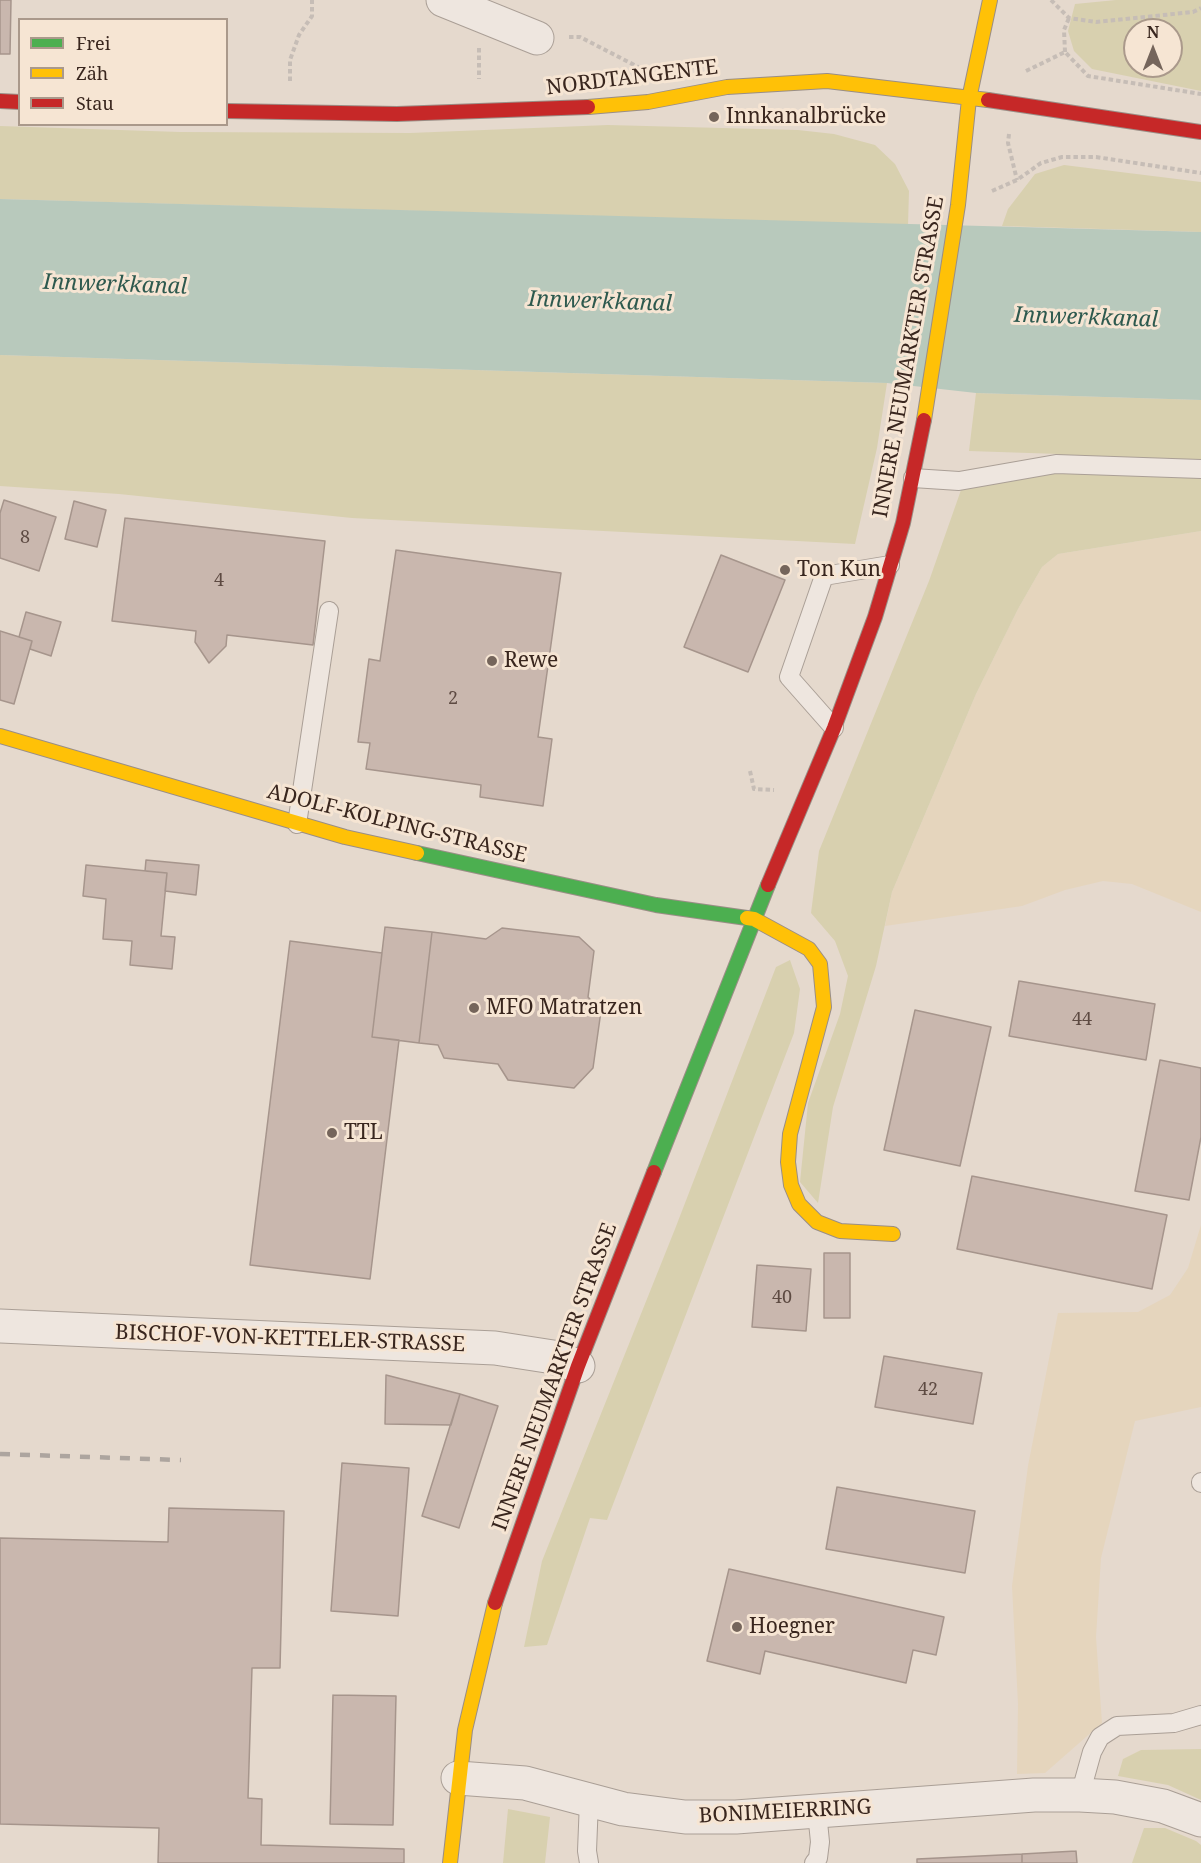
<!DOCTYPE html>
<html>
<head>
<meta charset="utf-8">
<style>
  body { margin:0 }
  #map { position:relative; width:1201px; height:1863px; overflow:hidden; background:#e5d9cd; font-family:"Noto Serif",serif }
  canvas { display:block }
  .legend { position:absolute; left:18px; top:18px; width:210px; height:108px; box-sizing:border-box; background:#f6e5d3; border:2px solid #aa998b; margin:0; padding:8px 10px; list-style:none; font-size:18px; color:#39261e }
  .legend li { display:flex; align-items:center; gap:12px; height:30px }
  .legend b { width:30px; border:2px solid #aa998b }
  .north { position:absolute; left:1123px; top:18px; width:60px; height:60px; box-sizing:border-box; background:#f6e5d3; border:2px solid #aa998b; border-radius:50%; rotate:0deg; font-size:16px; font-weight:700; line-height:24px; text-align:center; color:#39261e }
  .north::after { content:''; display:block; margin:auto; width:21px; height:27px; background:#75655b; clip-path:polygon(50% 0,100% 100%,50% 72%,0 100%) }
</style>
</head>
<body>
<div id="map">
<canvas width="1201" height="1863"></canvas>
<ul class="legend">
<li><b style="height:8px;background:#4caf50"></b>Frei</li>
<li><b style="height:8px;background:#ffc107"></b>Zäh</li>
<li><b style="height:8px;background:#c62828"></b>Stau</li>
</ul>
<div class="north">N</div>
</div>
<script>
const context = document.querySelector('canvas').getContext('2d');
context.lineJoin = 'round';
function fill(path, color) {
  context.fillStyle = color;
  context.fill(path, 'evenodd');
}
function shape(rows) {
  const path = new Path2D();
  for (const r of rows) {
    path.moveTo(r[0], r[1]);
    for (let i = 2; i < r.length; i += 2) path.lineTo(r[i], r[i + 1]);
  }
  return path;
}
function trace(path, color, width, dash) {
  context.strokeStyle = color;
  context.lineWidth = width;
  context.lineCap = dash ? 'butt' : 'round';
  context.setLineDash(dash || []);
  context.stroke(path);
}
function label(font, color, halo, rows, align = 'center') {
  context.font = font + ' "Noto Serif",serif';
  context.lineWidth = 6;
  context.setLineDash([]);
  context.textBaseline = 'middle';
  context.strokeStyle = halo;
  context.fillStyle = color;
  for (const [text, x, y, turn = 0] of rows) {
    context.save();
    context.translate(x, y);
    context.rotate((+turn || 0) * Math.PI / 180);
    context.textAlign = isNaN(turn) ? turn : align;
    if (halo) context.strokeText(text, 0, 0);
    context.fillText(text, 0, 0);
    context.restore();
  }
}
const farmland = shape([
  [1201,531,1201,912,1132,884,1103,881,1065,890,1022,906,885,926,892,892,976,694,1018,609,1042,567,1058,554],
  [1201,1225,1201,1407,1135,1421,1101,1558,1096,1637,1102,1723,1045,1773,1017,1774,1018,1704,1012,1586,1028,1466,1058,1313,1138,1312,1170,1295,1188,1268]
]);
const green = shape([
  [1116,0,1201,0,1201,91,1092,69,1074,51,1068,31,1075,4],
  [1135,30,1171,30,1171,66,1135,66],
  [608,125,798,130,834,134,875,145,895,164,909,191,908,225,0,199,0,126,180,132,410,133],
  [1064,165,1201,182,1201,232,1002,226,1008,209,1035,174],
  [0,355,887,383,877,448,855,544,352,518,119,494,0,486],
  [976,393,1201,400,1201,531,1058,554,1042,567,1018,609,976,694,892,892,876,966,833,1107,818,1203,800,1182,808,1103,840,1014,848,976,835,941,811,913,819,851,929,581,961,490,1028,475,1059,454,969,451],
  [790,960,800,989,794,1033,607,1520,590,1518,547,1645,524,1647,542,1561,675,1229,776,967],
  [1201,1749,1201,1800,1168,1785,1118,1776,1123,1759,1141,1750],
  [508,1809,550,1817,545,1863,503,1863],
  [1144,1828,1165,1828,1196,1841,1201,1845,1201,1863,1132,1863]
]);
const water = shape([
  [0,199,1201,232,1201,400,976,393,887,383,0,355]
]);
const building = shape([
  [0,0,11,0,10,54,0,54,0,0],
  [4,500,56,517,39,571,0,558,0,513,4,500],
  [74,501,106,510,97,547,65,539,74,501],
  [125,518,325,541,313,645,227,635,226,646,209,663,195,642,196,631,112,621,125,518],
  [396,550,561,573,538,737,552,739,543,806,480,797,481,785,366,769,370,743,358,742,369,659,380,661,396,550],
  [721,555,785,580,748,672,684,647,721,555],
  [26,612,61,622,51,656,30,649,32,641,19,637,26,612],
  [0,631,32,641,14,704,0,700,0,631],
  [146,860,199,865,196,895,165,891,167,873,145,871,146,860],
  [86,865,167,873,161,936,175,937,172,969,130,965,132,941,103,939,106,899,83,896,86,865],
  [385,927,432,932,419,1043,372,1037,385,927],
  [502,928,579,937,594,951,588,997,601,1011,593,1068,574,1088,508,1080,498,1064,444,1058,438,1045,419,1043,432,932,486,939,502,928],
  [290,941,382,953,372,1037,399,1040,370,1279,250,1265,290,941],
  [1019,981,1155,1004,1146,1060,1009,1036,1019,981],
  [915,1010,991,1027,960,1166,884,1150,915,1010],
  [1160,1060,1201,1068,1201,1137,1189,1200,1135,1191,1160,1060],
  [972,1176,1167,1215,1152,1289,957,1249,972,1176],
  [824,1253,850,1253,850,1318,824,1318,824,1253],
  [757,1265,811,1269,806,1331,752,1327,757,1265],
  [884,1356,982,1373,973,1424,875,1407,884,1356],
  [386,1375,460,1394,451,1425,385,1424,386,1375],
  [460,1394,498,1406,459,1528,422,1516,460,1394],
  [342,1463,409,1468,398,1616,331,1611,342,1463],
  [837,1487,975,1511,965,1573,826,1549,837,1487],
  [169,1508,284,1511,280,1668,252,1668,248,1798,262,1799,261,1845,404,1849,404,1863,158,1863,159,1828,0,1824,0,1538,168,1542,169,1508],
  [729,1569,944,1617,936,1655,913,1650,906,1683,765,1651,760,1674,707,1661,729,1569],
  [333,1695,396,1696,393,1825,330,1824,333,1695],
  [1076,1851,1077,1863,1022,1863,1022,1854,1076,1851],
  [1022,1854,1022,1863,917,1863,917,1859,1022,1854]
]);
const path = shape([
  [1051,0,1069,18,1096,22,1193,12,1201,8],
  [569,37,580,37,644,70],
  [479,48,479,79],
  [1065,52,1064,30,1069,18],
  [1026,71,1065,52,1088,76,1201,94],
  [290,81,290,60,299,35,312,16,312,0],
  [1009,134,1008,143,1017,180],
  [992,191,1017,180,1041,163,1062,157,1096,157,1201,173],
  [750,771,754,789,774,790]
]);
const lane = shape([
  [913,478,959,481,1056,464,1201,469],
  [834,728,789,677,824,576,890,565],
  [297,824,329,611],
  [1201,1482,1201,1483],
  [1080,1795,1092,1752,1100,1737,1117,1726,1174,1723,1201,1715],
  [589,1801,587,1851,589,1863],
  [814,1863,818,1858,820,1842,817,1812]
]);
const street = shape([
  [443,0,537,38],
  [0,1326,495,1348,553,1357,578,1366],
  [458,1778,525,1783,623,1809,685,1817,736,1817,1034,1795,1080,1795,1115,1797,1163,1806,1201,1820]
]);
const fast = shape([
  [417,853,656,905,747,918],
  [654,1172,768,885]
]);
const slow = shape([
  [588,107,648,102,727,87,827,81,988,100],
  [924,420,958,205,969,99,990,0],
  [0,736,345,837,417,853],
  [747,918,754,919,809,949,820,964,824,1007,790,1134,788,1162,791,1185,799,1204,817,1222,840,1231,893,1234],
  [450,1863,465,1730,495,1603]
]);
const jam = shape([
  [988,100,1201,132],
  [0,101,20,102],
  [226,111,397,114,588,107],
  [768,885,834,728,875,617,903,523,924,420],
  [495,1603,578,1366,654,1172]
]);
const rail = shape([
  [0,1454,181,1460]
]);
const markers = [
  [714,117,6,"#75655b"],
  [785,570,6,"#75655b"],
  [492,661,6,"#75655b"],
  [474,1008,6,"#75655b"],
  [332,1133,6,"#75655b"],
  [737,1627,6,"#75655b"]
];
const numberNames = [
  ["8",25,538],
  ["4",219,581],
  ["2",453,699],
  ["44",1082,1020],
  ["40",782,1298],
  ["42",928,1390]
];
const streetNames = [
  ["NORDTANGENTE",632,78,-7],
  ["INNERE NEUMARKTER STRASSE",909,357,-80],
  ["ADOLF-KOLPING-STRASSE",397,824,14],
  ["BISCHOF-VON-KETTELER-STRASSE",290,1339,2],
  ["INNERE NEUMARKTER STRASSE",555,1377,-70],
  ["BONIMEIERRING",785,1812,-3]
];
const poiNames = [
  ["Innkanalbrücke",726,117],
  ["Ton Kun",797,570],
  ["Rewe",504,661],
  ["MFO Matratzen",486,1008],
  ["TTL",344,1133],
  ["Hoegner",749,1627]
];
const waterNames = [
  ["Innwerkkanal",115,285,2],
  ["Innwerkkanal",600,302,2],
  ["Innwerkkanal",1086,318,2]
];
fill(farmland, '#e5d5bd');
fill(green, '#d8d0af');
fill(water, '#b8c9bc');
fill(building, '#c9b7ae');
trace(building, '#a6958c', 1.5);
trace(lane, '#aa9f96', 20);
trace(street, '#aa9f96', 35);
trace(fast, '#9a8e86', 16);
trace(slow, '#9a8e86', 16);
trace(jam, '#9a8e86', 16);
trace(path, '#c6bdb6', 4, [4.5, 3]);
trace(lane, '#eee6df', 18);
trace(street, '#eee6df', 33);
trace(fast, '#4caf50', 14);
trace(slow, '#ffc107', 14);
trace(jam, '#c62828', 14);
trace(rail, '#ada59f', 4.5, [10, 10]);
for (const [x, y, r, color] of markers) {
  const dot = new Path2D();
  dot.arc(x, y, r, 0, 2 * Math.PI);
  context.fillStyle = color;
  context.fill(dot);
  trace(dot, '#f6e5d3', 2);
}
label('18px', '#5d4a42', null, numberNames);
label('21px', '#39261e', '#f6e5d3', streetNames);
label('21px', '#39261e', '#f6e5d3', poiNames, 'left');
label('italic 22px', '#2d594e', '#f6e5d3', waterNames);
</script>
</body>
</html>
